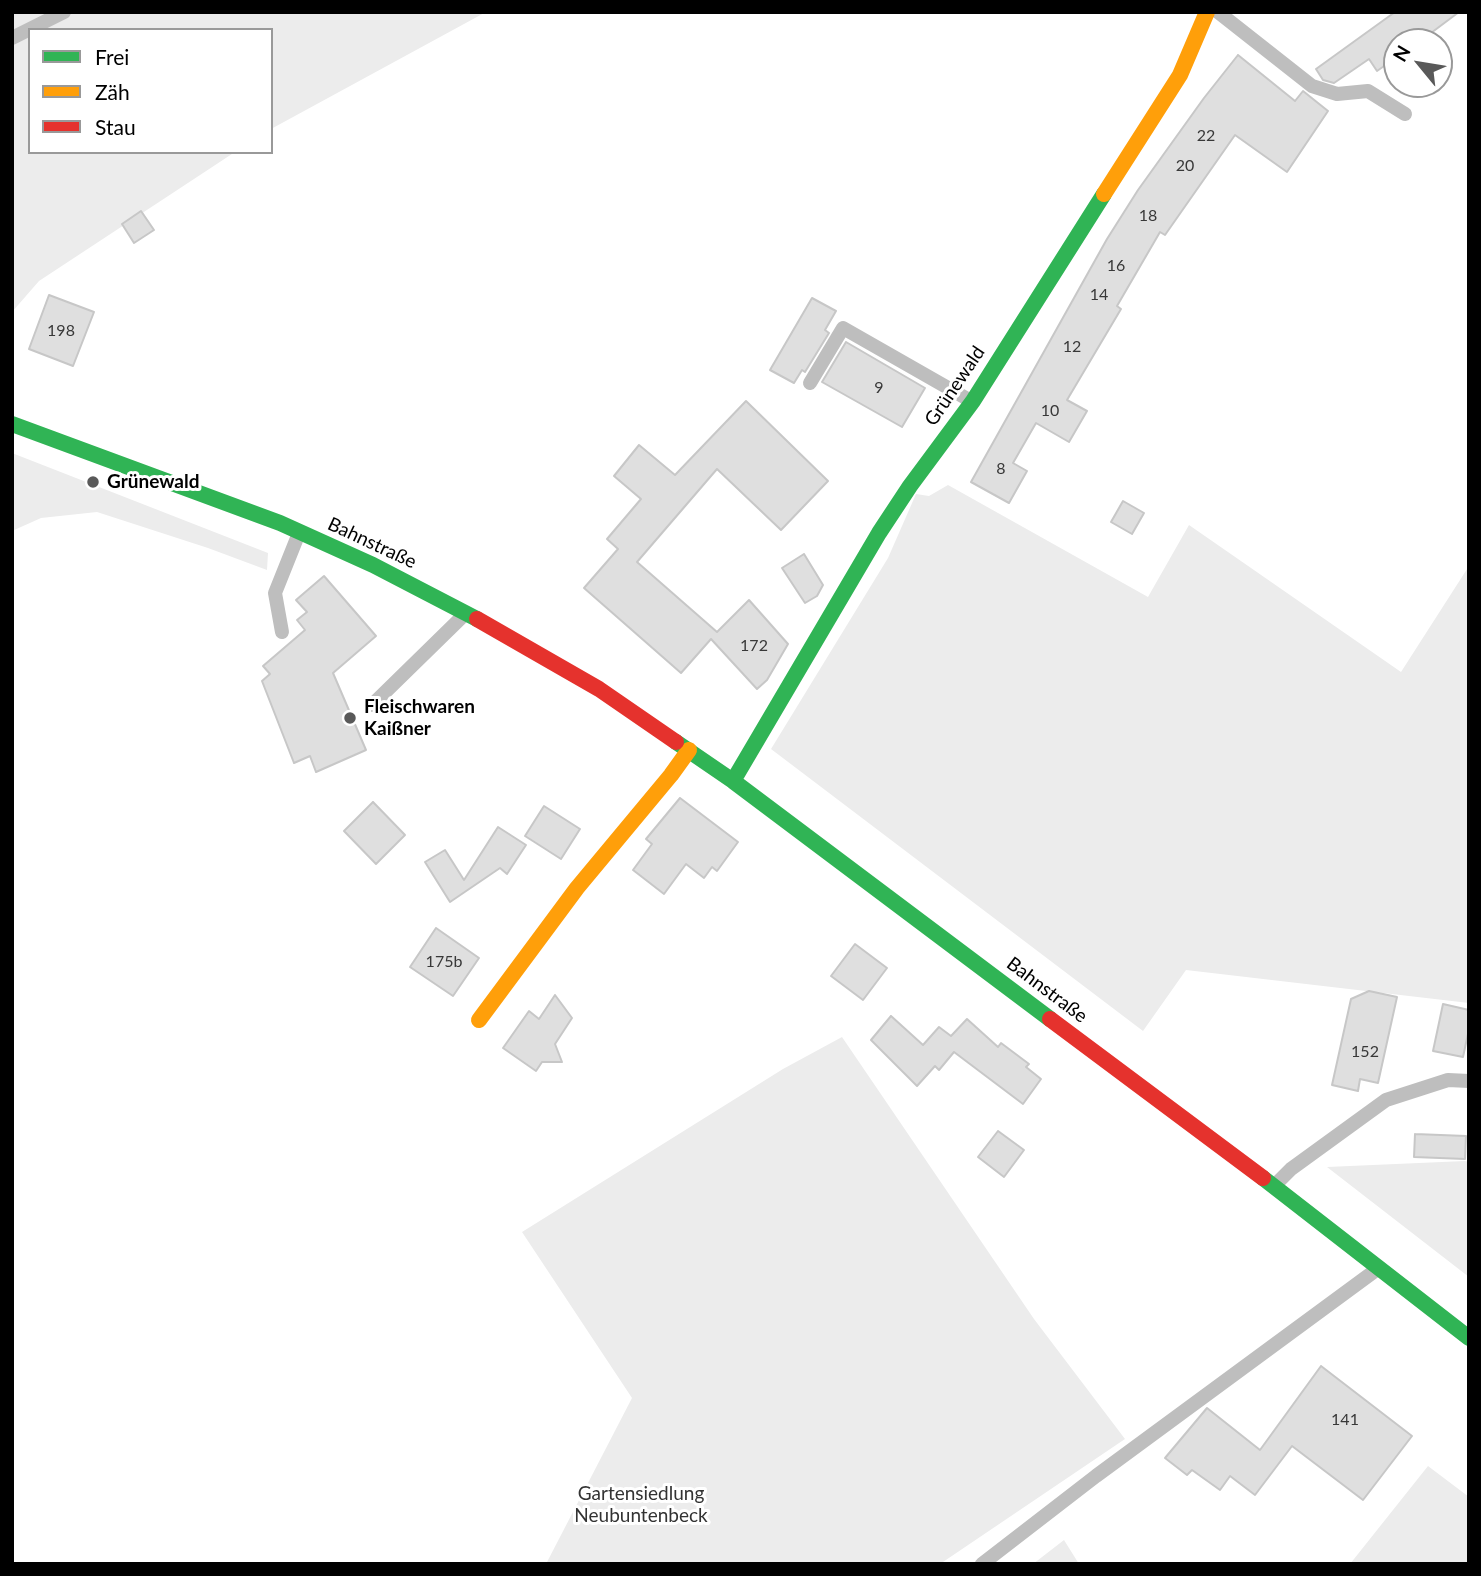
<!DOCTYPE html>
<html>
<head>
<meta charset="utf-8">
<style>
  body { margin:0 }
  #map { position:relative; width:1481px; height:1576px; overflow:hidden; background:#fff; font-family:Lato,sans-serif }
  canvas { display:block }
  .frame { position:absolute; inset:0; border:14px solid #000; pointer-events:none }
  .legend { position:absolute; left:28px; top:28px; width:245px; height:126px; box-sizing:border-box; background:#fff; border:2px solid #999; margin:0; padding:9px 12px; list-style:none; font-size:21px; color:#000 }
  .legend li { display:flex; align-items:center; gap:14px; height:35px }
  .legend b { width:35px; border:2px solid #999 }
  .north { position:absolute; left:1383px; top:28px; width:70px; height:70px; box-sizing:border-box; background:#fff; border:2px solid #999; border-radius:50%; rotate:300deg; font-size:19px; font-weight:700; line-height:28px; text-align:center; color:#000 }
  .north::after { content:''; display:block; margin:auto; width:24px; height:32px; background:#595959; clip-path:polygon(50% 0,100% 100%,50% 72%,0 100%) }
</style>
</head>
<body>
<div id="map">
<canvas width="1481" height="1576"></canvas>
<div class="frame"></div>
<ul class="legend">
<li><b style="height:9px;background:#30b455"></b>Frei</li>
<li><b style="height:9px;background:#ff9f0a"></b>Zäh</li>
<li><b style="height:9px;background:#e5322d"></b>Stau</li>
</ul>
<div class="north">N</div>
</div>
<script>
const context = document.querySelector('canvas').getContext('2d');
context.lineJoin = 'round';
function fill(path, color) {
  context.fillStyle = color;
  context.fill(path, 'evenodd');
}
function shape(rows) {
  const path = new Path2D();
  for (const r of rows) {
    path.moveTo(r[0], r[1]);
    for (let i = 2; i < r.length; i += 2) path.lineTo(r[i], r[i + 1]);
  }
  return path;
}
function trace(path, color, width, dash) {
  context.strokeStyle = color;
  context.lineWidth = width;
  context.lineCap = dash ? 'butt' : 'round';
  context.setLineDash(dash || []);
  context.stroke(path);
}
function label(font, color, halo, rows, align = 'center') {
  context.font = font + ' Lato,sans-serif';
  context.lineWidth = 6;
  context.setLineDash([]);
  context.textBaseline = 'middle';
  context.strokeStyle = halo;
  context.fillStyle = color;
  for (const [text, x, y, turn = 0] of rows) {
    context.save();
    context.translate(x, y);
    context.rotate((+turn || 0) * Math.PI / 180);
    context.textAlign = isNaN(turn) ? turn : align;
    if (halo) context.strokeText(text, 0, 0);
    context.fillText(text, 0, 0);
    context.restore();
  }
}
const green = shape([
  [12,12,486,12,271,129,271,30,30,30,30,152,235,152,39,281,12,312],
  [12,453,268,553,267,570,208,548,97,512,41,518,12,531],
  [948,485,1148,597,1189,525,1401,672,1469,566,1469,1003,1186,970,1143,1031,771,749,888,558,916,494,929,496],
  [842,1037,1034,1319,1125,1439,940,1564,546,1564,632,1398,522,1232,783,1069],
  [1465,1161,1469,1162,1469,1277,1327,1167],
  [1428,1466,1469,1497,1469,1564,1350,1564],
  [1064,1540,1079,1564,1033,1564]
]);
const building = shape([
  [1395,12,1459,12,1419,42,1397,42,1397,57,1377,71,1369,59,1334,83,1323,80,1316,69,1395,12],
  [1238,55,1295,101,1303,91,1328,111,1287,172,1235,135,1165,235,1160,232,1117,306,1121,309,1067,400,1087,411,1069,442,1036,423,1013,463,1027,471,1009,503,971,482,1107,239,1138,190,1204,98,1238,55],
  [141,211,154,230,134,243,122,224,141,211],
  [49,295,94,312,73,366,29,349,49,295],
  [812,298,836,311,825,330,829,333,805,372,802,370,794,383,770,370,812,298],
  [846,342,925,388,902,427,822,382,846,342],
  [746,401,828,481,781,530,717,469,637,562,717,632,749,600,788,644,767,680,757,689,711,639,681,673,584,588,618,549,607,539,641,499,614,476,639,445,675,475,746,401],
  [1123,501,1144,513,1132,534,1111,522,1123,501],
  [804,554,823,585,817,596,805,603,782,568,804,554],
  [324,576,376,636,333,673,366,750,316,772,310,756,294,763,262,681,270,674,263,666,305,630,297,620,307,612,296,600,324,576],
  [680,798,738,842,717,871,712,867,704,878,686,864,664,894,633,870,652,844,646,839,680,798],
  [373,802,405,835,376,864,344,831,373,802],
  [544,806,580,829,561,859,525,836,544,806],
  [498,827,526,845,507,874,500,868,450,902,425,862,445,850,464,880,498,827],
  [436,928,479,958,453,996,410,967,436,928],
  [855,944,887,968,863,1000,831,976,855,944],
  [1369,991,1397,997,1378,1083,1360,1079,1358,1091,1332,1085,1351,999,1369,991],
  [555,995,572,1018,555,1044,562,1062,542,1062,536,1071,503,1048,529,1011,539,1019,555,995],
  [1443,1004,1469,1010,1469,1029,1463,1057,1433,1051,1443,1004],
  [891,1016,923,1045,939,1027,951,1036,967,1019,998,1047,1001,1043,1029,1064,1026,1067,1041,1079,1023,1104,954,1052,939,1070,935,1066,917,1086,871,1040,891,1016],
  [998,1131,1024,1150,1004,1177,978,1157,998,1131],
  [1415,1134,1466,1136,1465,1159,1414,1157,1415,1134],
  [1321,1366,1412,1436,1363,1500,1292,1446,1255,1495,1230,1476,1220,1490,1192,1470,1187,1475,1165,1458,1207,1408,1260,1450,1321,1366]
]);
const lane = shape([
  [1218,12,1312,86,1337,94,1368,91,1405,114],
  [12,38,64,12],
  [810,383,843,328,971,401],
  [282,632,275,593,299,533],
  [372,705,465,614],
  [1274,1186,1291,1169,1386,1100,1448,1080,1469,1081],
  [982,1564,1096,1476,1376,1270]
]);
const fast = shape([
  [12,424,280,523,373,565,477,619],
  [676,742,733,781,1050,1019],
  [733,781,879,533,910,486,973,401,1104,194],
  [1263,1178,1469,1338]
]);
const slow = shape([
  [1104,194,1180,75,1207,12],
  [479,1020,577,888,671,775,689,750]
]);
const jam = shape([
  [477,619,599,689,676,742],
  [1050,1019,1263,1178]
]);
const markers = [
  [93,482,7,"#595959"],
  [350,718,7,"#595959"]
];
const numberNames = [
  ["22",1206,136],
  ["20",1185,166],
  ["18",1148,216],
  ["16",1116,266],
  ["14",1099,295],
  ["198",61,331],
  ["12",1072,347],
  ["9",879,388],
  ["10",1050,411],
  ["8",1001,469],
  ["172",754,646],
  ["175b",444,962],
  ["152",1365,1052],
  ["141",1345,1420]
];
const streetNames = [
  ["Grünewald",955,386,-56],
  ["Bahnstraße",372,543,25],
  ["Bahnstraße",1047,990,37]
];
const poiNames = [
  ["Grünewald",107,482],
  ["Fleischwaren",364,707],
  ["Kaißner",364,729]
];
const parkNames = [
  ["Gartensiedlung",641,1494],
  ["Neubuntenbeck",641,1516]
];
fill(green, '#ececec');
fill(building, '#dfdfdf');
trace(building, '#c7c7c7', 2);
trace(lane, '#bebebe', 14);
trace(fast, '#30b455', 16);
trace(slow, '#ff9f0a', 16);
trace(jam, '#e5322d', 16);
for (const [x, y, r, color] of markers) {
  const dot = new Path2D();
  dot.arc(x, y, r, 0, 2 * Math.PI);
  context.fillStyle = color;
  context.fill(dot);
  trace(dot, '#fff', 2.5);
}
label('16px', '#383838', null, numberNames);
label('19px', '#000', '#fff', streetNames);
label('bold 19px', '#000', '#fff', poiNames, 'left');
label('19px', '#333', '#fff', parkNames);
</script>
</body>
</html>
